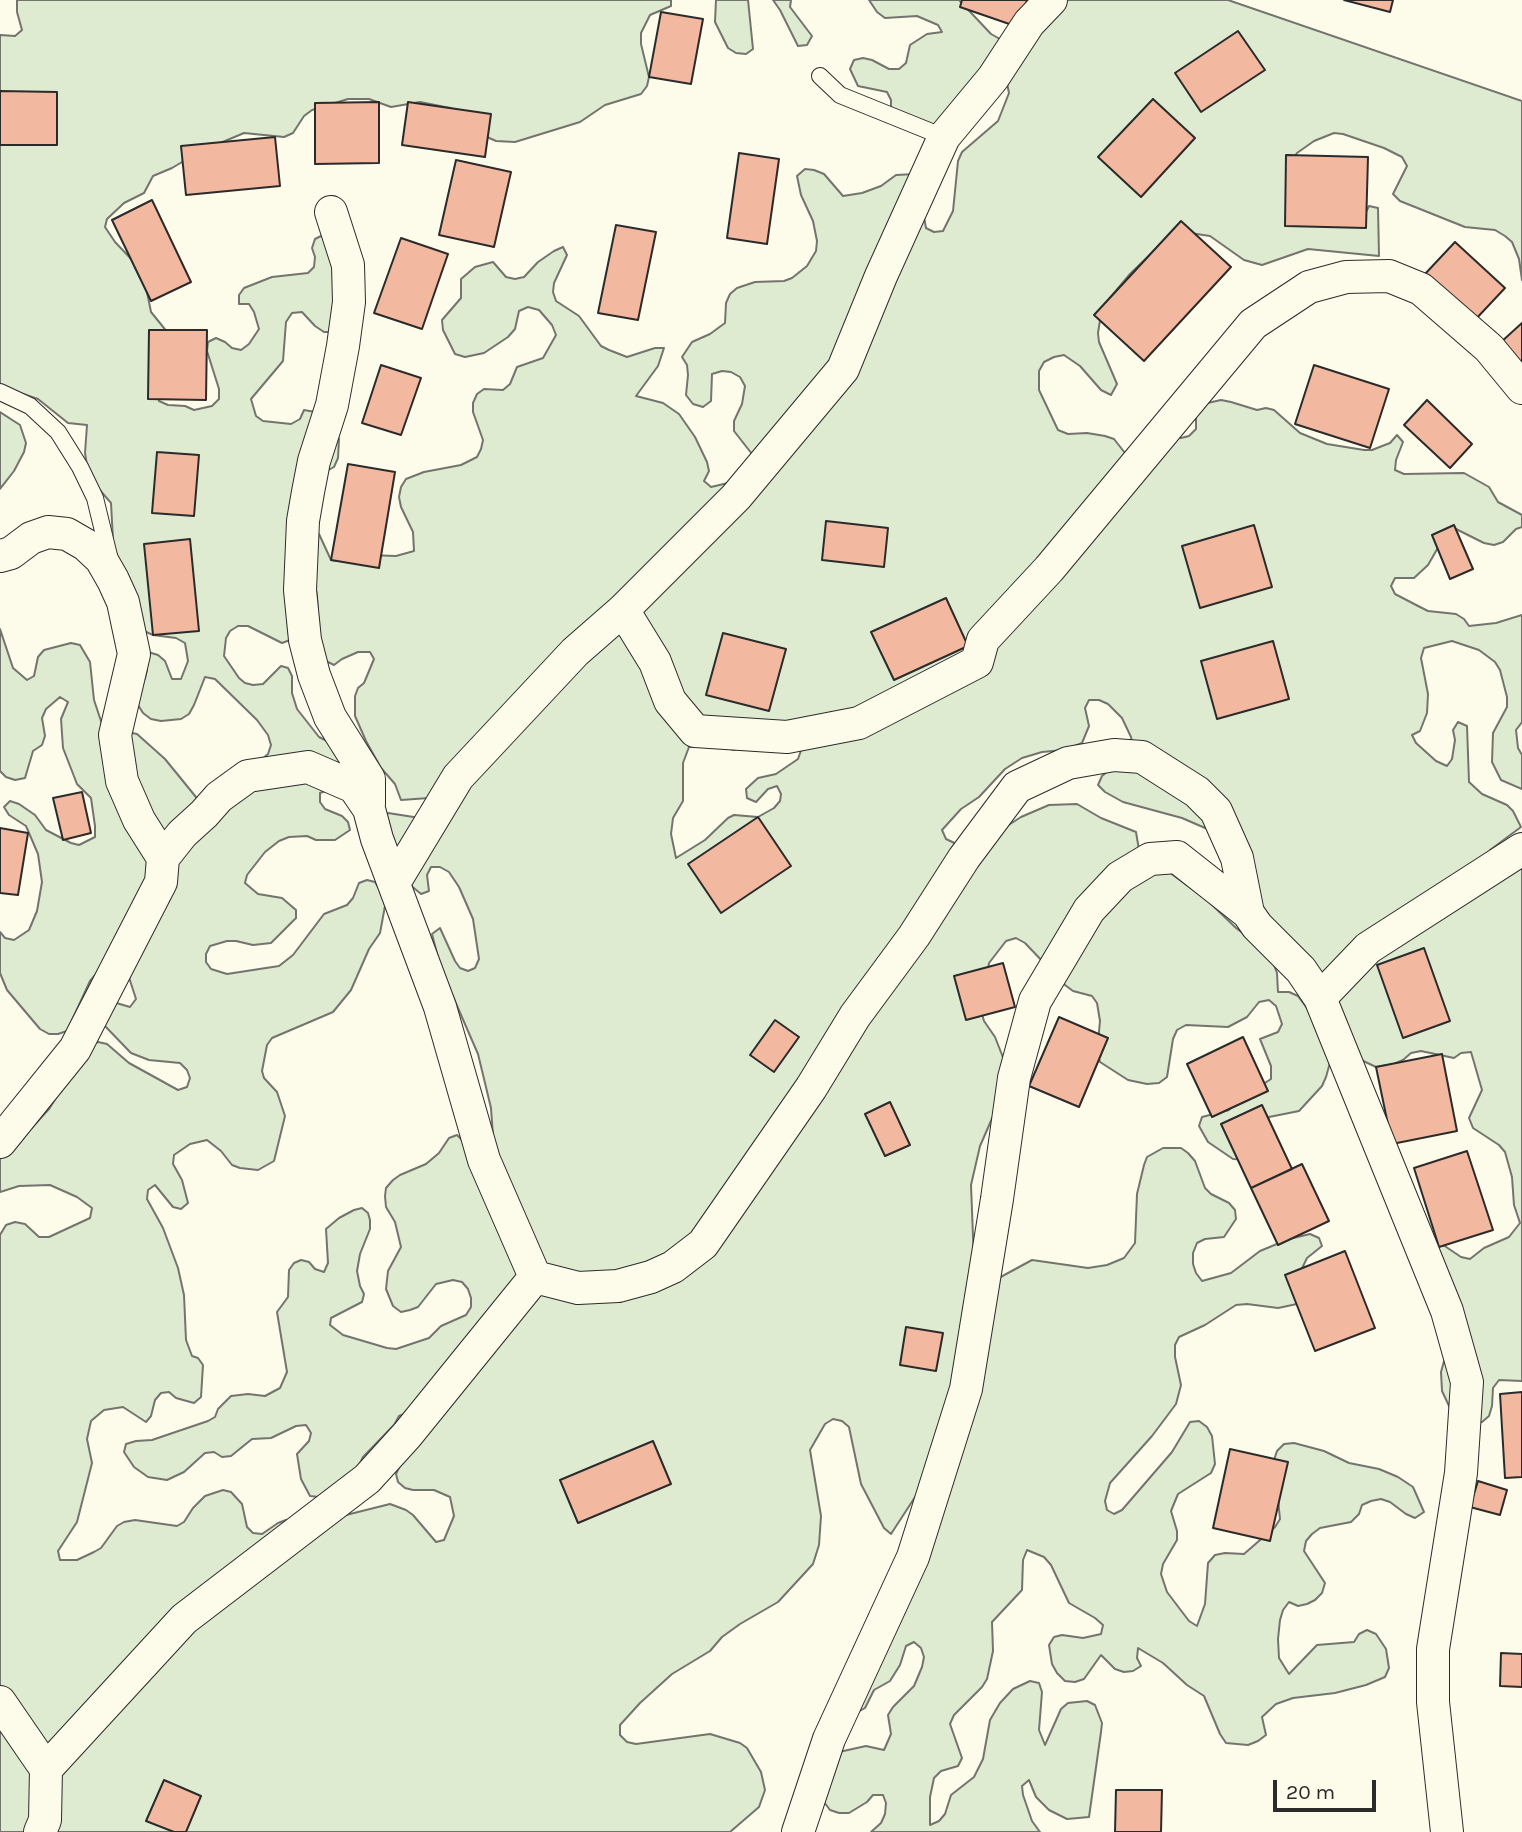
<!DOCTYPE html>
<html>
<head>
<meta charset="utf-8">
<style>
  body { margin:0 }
  #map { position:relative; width:1522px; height:1832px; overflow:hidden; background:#fdfbea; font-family:Karla,sans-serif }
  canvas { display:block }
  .scale { position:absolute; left:1273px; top:1780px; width:103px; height:32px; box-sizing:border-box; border:4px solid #2b2b2b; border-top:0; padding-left:9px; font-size:21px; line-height:24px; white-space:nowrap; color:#2b2b2b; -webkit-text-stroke:5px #fdfbea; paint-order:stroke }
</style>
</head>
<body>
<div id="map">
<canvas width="1522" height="1832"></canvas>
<div class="scale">20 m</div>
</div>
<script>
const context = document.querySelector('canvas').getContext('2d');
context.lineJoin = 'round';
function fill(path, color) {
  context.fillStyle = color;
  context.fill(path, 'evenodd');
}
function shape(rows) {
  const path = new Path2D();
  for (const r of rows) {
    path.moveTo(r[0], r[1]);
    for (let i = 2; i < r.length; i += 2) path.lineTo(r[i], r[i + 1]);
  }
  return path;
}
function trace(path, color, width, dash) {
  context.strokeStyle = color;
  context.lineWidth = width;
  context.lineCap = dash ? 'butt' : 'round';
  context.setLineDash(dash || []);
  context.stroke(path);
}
const green = shape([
  [17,0,671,0,671,6,650,15,641,33,641,44,649,77,647,86,641,94,605,105,580,122,515,142,496,141,487,137,459,112,450,108,420,102,391,107,369,99,348,99,312,110,304,116,293,133,284,137,244,133,199,152,172,168,153,176,144,193,124,203,107,219,105,227,115,242,135,263,146,287,151,312,168,333,157,393,159,401,168,405,185,406,194,410,212,406,219,399,219,389,207,351,208,342,216,338,225,342,232,348,241,350,249,344,259,329,254,312,249,304,239,304,239,295,244,288,272,277,308,273,314,267,315,257,312,248,315,239,323,235,333,236,342,307,334,332,324,332,315,326,302,312,292,313,286,322,283,361,251,399,256,416,263,421,291,424,300,419,304,410,315,412,336,430,339,439,338,458,334,467,325,472,311,533,319,534,331,560,340,561,366,555,396,556,414,551,413,532,401,507,399,497,401,487,406,479,424,472,461,465,477,457,481,449,483,440,473,412,473,403,477,394,484,389,503,390,510,384,517,367,543,358,556,335,552,325,539,310,528,307,519,311,515,329,508,337,484,353,465,357,455,354,443,330,442,320,461,298,461,279,475,267,493,262,506,277,515,279,524,277,538,262,554,251,563,247,567,255,554,283,553,292,556,301,579,316,601,346,609,350,627,357,655,348,664,348,658,366,636,396,663,403,679,414,695,437,707,462,709,471,704,481,711,487,728,483,752,454,734,431,734,421,742,404,745,386,740,377,731,372,722,371,712,374,711,401,703,407,693,404,686,395,688,375,687,365,682,357,692,342,710,334,725,323,726,303,730,294,737,288,755,282,784,281,792,278,807,266,816,251,817,241,813,221,801,195,797,176,805,169,814,170,824,174,843,196,862,193,881,186,896,175,916,174,926,228,934,232,943,231,953,211,958,161,962,152,998,121,1009,93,1007,83,943,126,903,121,891,109,891,100,887,92,858,86,850,69,854,60,863,58,872,60,889,69,899,69,906,63,910,45,927,34,942,32,938,25,917,16,885,18,877,12,869,0,959,0,991,34,1007,43,1033,0,1228,0,1522,101,1522,280,1519,259,1512,242,1505,236,1495,230,1465,227,1400,201,1393,194,1407,166,1402,157,1384,148,1343,134,1334,133,1314,141,1297,153,1292,160,1365,214,1369,206,1378,208,1379,256,1308,249,1262,265,1244,260,1210,236,1190,233,1162,243,1130,274,1104,305,1101,314,1098,333,1099,342,1117,384,1111,395,1101,390,1080,366,1064,355,1054,357,1044,362,1039,371,1039,390,1058,430,1068,434,1087,433,1105,436,1114,439,1125,453,1162,434,1181,438,1189,436,1196,429,1196,411,1203,404,1221,400,1231,402,1257,410,1266,408,1274,410,1300,433,1327,444,1364,450,1372,450,1390,443,1397,435,1403,442,1396,460,1395,470,1404,474,1464,473,1489,487,1498,502,1522,515,1522,527,1516,529,1503,542,1494,545,1484,543,1456,529,1447,532,1428,565,1414,578,1395,578,1391,586,1395,594,1420,607,1428,611,1456,614,1464,619,1469,626,1496,623,1522,615,1522,722,1516,730,1518,748,1522,755,1522,789,1501,780,1492,762,1493,733,1507,707,1507,697,1500,670,1495,662,1479,650,1452,641,1424,648,1421,658,1428,694,1427,713,1420,731,1412,735,1416,743,1436,761,1447,766,1452,759,1455,740,1453,730,1458,722,1467,726,1469,782,1482,794,1507,805,1513,811,1521,827,1490,850,1492,858,1522,864,1522,1381,1499,1380,1493,1388,1492,1406,1489,1416,1482,1422,1473,1424,1450,1408,1442,1391,1441,1372,1451,1336,1427,1234,1461,1257,1470,1259,1484,1248,1509,1237,1520,1223,1514,1205,1512,1177,1505,1152,1499,1145,1473,1128,1469,1118,1482,1090,1471,1052,1461,1053,1454,1058,1421,1051,1411,1053,1403,1060,1394,1064,1376,1067,1357,1058,1290,956,1219,834,1182,818,1123,802,1105,792,1098,785,1102,776,1108,771,1134,755,1131,737,1122,718,1108,704,1099,700,1089,700,1085,708,1089,726,1082,743,1064,750,1042,752,1022,758,1005,769,979,797,961,809,942,830,946,839,963,847,990,837,1021,817,1049,805,1077,804,1101,818,1136,832,1139,850,1207,900,1236,928,1264,949,1271,957,1277,973,1278,992,1289,992,1298,996,1309,1011,1331,1059,1326,1077,1322,1086,1299,1111,1269,1117,1253,1160,1233,1159,1208,1142,1199,1126,1202,1117,1229,1110,1234,1103,1271,1079,1271,1066,1260,1039,1278,1032,1282,1024,1276,1006,1269,1000,1259,1002,1247,1017,1228,1027,1186,1025,1177,1030,1173,1039,1167,1077,1159,1083,1147,1084,1128,1080,1100,1062,1097,1052,1100,1021,1097,1003,1092,996,1073,991,1065,985,1025,943,1016,938,1006,941,989,963,981,1011,984,1021,995,1037,1004,1060,1001,1098,980,1146,971,1185,974,1262,997,1279,1032,1260,1088,1268,1107,1265,1124,1258,1135,1243,1137,1194,1144,1165,1147,1157,1163,1148,1181,1148,1188,1153,1195,1161,1205,1188,1211,1194,1229,1203,1235,1210,1236,1219,1224,1237,1205,1239,1197,1243,1193,1253,1193,1264,1196,1273,1202,1281,1231,1273,1260,1251,1289,1239,1310,1234,1319,1238,1322,1246,1307,1258,1294,1285,1297,1304,1278,1308,1247,1304,1236,1305,1205,1325,1179,1337,1175,1345,1175,1357,1181,1385,1176,1404,1152,1436,1110,1483,1105,1501,1107,1510,1114,1514,1122,1510,1172,1452,1190,1422,1199,1421,1207,1427,1212,1436,1215,1464,1211,1473,1178,1494,1171,1511,1177,1531,1177,1540,1163,1564,1161,1574,1167,1592,1189,1621,1197,1626,1205,1604,1208,1563,1215,1555,1225,1553,1244,1554,1275,1527,1280,1519,1274,1460,1277,1451,1284,1444,1294,1443,1324,1451,1349,1463,1379,1469,1398,1477,1413,1487,1424,1512,1415,1518,1406,1514,1390,1502,1381,1499,1371,1501,1362,1505,1359,1514,1351,1522,1320,1528,1312,1534,1306,1541,1304,1551,1325,1583,1322,1593,1315,1600,1307,1604,1298,1606,1289,1602,1283,1610,1280,1620,1278,1639,1279,1658,1289,1674,1317,1645,1354,1642,1359,1634,1367,1630,1376,1634,1386,1649,1389,1668,1385,1677,1366,1685,1335,1693,1293,1698,1276,1704,1262,1717,1266,1735,1258,1741,1248,1745,1226,1743,1220,1734,1204,1696,1187,1685,1163,1663,1138,1648,1137,1658,1141,1666,1133,1671,1124,1672,1115,1669,1101,1655,1084,1679,1075,1682,1065,1681,1057,1673,1052,1664,1049,1645,1054,1637,1062,1635,1083,1638,1101,1634,1103,1625,1095,1618,1069,1603,1051,1565,1044,1557,1027,1550,1023,1560,1022,1590,992,1622,993,1651,987,1679,982,1687,954,1715,950,1724,962,1758,958,1766,941,1771,934,1778,930,1797,930,1825,939,1821,945,1814,951,1795,974,1777,983,1759,990,1720,1000,1703,1013,1689,1030,1681,1039,1683,1042,1692,1039,1730,1045,1745,1061,1709,1068,1703,1087,1701,1095,1705,1102,1723,1101,1732,1089,1817,1067,1819,1049,1810,1036,1797,1029,1780,1022,1786,1023,1795,1032,1821,1040,1832,871,1832,881,1823,885,1814,886,1803,883,1795,873,1795,867,1802,849,1813,839,1813,830,1810,824,1802,839,1752,866,1746,884,1750,891,1734,888,1715,893,1707,914,1686,922,1667,924,1657,921,1648,914,1642,906,1646,900,1665,890,1681,874,1690,865,1708,856,1713,882,1630,917,1494,891,1534,884,1528,861,1484,849,1427,842,1421,833,1419,825,1424,810,1450,821,1516,819,1545,813,1564,778,1602,740,1624,722,1637,710,1651,672,1674,640,1703,620,1725,620,1735,627,1742,636,1744,710,1734,740,1743,747,1748,761,1772,765,1790,759,1807,730,1832,0,1832,0,1235,6,1225,15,1222,25,1224,39,1237,49,1237,90,1218,92,1208,77,1197,50,1185,19,1186,0,1192,0,1159,16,1145,49,1109,90,1044,98,1042,107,1044,129,1063,178,1090,187,1087,190,1078,187,1070,180,1063,149,1060,131,1053,104,1025,113,1002,130,1007,136,999,124,962,96,974,90,981,67,1031,58,1034,49,1034,40,1029,7,990,0,973,0,932,5,938,14,940,29,930,37,911,42,882,38,854,26,826,9,815,4,807,10,801,19,804,35,815,46,830,71,843,79,845,95,837,95,826,91,798,77,784,63,748,61,719,68,702,60,697,46,709,42,718,45,736,42,745,33,751,25,778,15,780,6,777,0,771,0,629,13,668,27,680,34,676,38,657,44,650,71,643,80,645,90,662,94,700,103,727,137,734,165,759,200,802,261,760,268,754,271,745,268,735,257,720,215,679,205,677,194,705,189,714,181,719,161,721,151,719,143,713,138,705,138,696,145,678,147,670,144,661,148,652,158,655,165,661,172,679,181,679,188,661,185,643,176,638,153,635,144,631,114,559,111,503,98,488,88,472,85,453,87,425,68,423,38,399,20,393,0,392,0,35,15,36,22,30,17,12,17,0],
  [314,578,317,596,320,658,334,665,342,659,358,652,370,652,374,659,364,683,358,688,355,696,355,716,366,741,381,768,395,784,401,800,429,798,420,818,388,813,383,820,408,883,421,894,429,891,427,875,431,867,440,867,449,872,459,887,473,919,479,959,475,968,468,971,460,968,455,961,440,928,432,934,441,969,478,1054,491,1108,493,1136,490,1153,463,1141,457,1135,449,1138,439,1153,426,1164,400,1175,393,1180,386,1188,385,1196,386,1207,395,1222,401,1247,388,1271,386,1289,393,1306,401,1312,410,1310,418,1307,436,1284,453,1280,462,1282,468,1289,471,1298,471,1307,466,1315,441,1326,429,1338,396,1349,387,1348,343,1335,330,1325,331,1318,362,1302,364,1294,360,1286,357,1271,360,1254,370,1229,370,1220,368,1213,362,1208,354,1210,339,1218,326,1229,328,1263,324,1272,315,1269,309,1262,301,1260,294,1263,289,1270,288,1297,277,1312,287,1372,280,1388,265,1396,248,1394,231,1396,218,1409,215,1417,208,1421,152,1440,136,1441,126,1444,124,1452,134,1467,148,1477,167,1480,184,1472,205,1453,214,1452,222,1457,231,1456,252,1439,271,1438,296,1426,306,1425,311,1433,309,1441,297,1454,301,1479,310,1496,319,1497,347,1490,363,1457,394,1425,399,1416,417,1409,404,1457,396,1474,398,1482,405,1488,413,1490,434,1490,450,1497,454,1516,444,1540,436,1542,413,1515,406,1510,390,1504,322,1521,304,1519,286,1520,278,1523,262,1534,253,1533,247,1527,242,1504,231,1492,223,1490,205,1496,193,1508,184,1522,177,1526,135,1520,124,1522,117,1526,101,1548,94,1552,77,1560,60,1560,58,1551,77,1522,92,1463,87,1439,91,1421,104,1410,123,1407,146,1422,151,1416,155,1400,161,1393,169,1392,176,1398,194,1403,201,1397,203,1365,198,1358,192,1356,186,1340,184,1295,178,1268,163,1228,147,1199,148,1190,155,1185,173,1207,181,1209,188,1203,182,1180,173,1164,174,1155,190,1144,207,1140,221,1151,232,1165,240,1168,258,1170,274,1161,285,1116,277,1092,264,1078,262,1071,267,1045,272,1038,333,1012,351,990,369,949,380,933,385,906,384,897,375,882,367,880,359,883,353,898,347,905,324,914,293,955,279,966,227,974,211,969,206,962,206,954,210,946,227,941,236,941,253,945,271,943,296,918,296,910,282,898,258,894,245,883,247,875,265,852,279,841,289,837,307,836,316,840,335,840,350,830,348,822,342,816,325,809,320,802,320,793,328,790,347,758,327,741,319,737,297,709,292,693,292,676,288,668,281,666,263,684,253,685,245,683,239,678,224,656,226,638,230,631,238,626,248,626,282,643,290,640,314,578],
  [759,737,804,742,798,759,776,774,758,778,746,789,747,798,756,802,768,789,777,786,781,794,780,801,774,808,758,817,734,815,728,818,705,840,676,858,671,834,673,818,683,801,683,763,689,747,717,746,734,750,759,737],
  [716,0,748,0,753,49,746,54,736,53,728,48,715,22,716,0],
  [773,0,791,0,790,7,812,36,807,45,798,46,780,10,773,0],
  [0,412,20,425,26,443,24,452,14,471,0,489,0,412]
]);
const building = shape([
  [962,0,1027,0,1018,27,960,7,962,0],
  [1344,0,1393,0,1390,12,1344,0],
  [661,12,703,19,691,84,649,77,661,12],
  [1238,31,1265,70,1201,112,1175,73,1238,31],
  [0,91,57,92,57,145,0,145,0,91],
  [1153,99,1195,138,1141,197,1098,157,1153,99],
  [379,102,379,163,315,164,315,103,379,102],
  [408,102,491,114,485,157,402,145,408,102],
  [275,137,280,186,186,195,181,146,275,137],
  [739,153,779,159,767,244,727,238,739,153],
  [1286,155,1368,157,1366,228,1285,226,1286,155],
  [456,160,511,172,494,247,439,235,456,160],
  [152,200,191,282,151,301,112,220,152,200],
  [1181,221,1231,267,1144,361,1094,315,1181,221],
  [616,225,656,232,638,320,598,313,616,225],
  [401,238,448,254,422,329,374,313,401,238],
  [1455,242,1505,288,1474,321,1425,274,1455,242],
  [1522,323,1522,367,1500,343,1522,323],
  [149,330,207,330,206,400,148,399,149,330],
  [381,365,421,378,401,435,362,423,381,365],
  [1314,365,1389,389,1370,448,1295,424,1314,365],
  [1427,400,1472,444,1450,468,1404,425,1427,400],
  [157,452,199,455,194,516,152,513,157,452],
  [348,464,395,472,379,568,331,560,348,464],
  [826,521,888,528,884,567,822,560,826,521],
  [1254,525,1272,587,1200,608,1182,546,1254,525],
  [1454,525,1473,569,1450,579,1432,535,1454,525],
  [190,539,199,631,153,635,144,544,190,539],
  [946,598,968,646,894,680,871,632,946,598],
  [723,633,786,649,769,711,706,695,723,633],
  [1273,641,1289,699,1217,719,1201,661,1273,641],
  [82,792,91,833,63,840,53,798,82,792],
  [758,817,791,866,721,913,688,864,758,817],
  [0,828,28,833,18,895,0,893,0,828],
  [1424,948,1450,1021,1403,1038,1377,965,1424,948],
  [1003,963,1015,1007,966,1020,954,976,1003,963],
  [1059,1017,1108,1038,1079,1107,1029,1086,1059,1017],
  [775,1020,799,1037,774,1072,750,1055,775,1020],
  [1243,1037,1268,1091,1212,1117,1187,1064,1243,1037],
  [1442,1054,1457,1131,1392,1144,1376,1067,1442,1054],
  [890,1102,910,1145,885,1156,865,1114,890,1102],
  [1262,1105,1292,1169,1251,1188,1221,1124,1262,1105],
  [1467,1151,1493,1230,1439,1247,1414,1168,1467,1151],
  [1302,1164,1329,1221,1278,1245,1251,1188,1302,1164],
  [1345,1251,1375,1328,1315,1351,1285,1275,1345,1251],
  [906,1327,943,1333,936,1371,900,1365,906,1327],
  [1522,1392,1522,1477,1505,1478,1500,1394,1522,1392],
  [653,1441,671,1484,578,1523,560,1480,653,1441],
  [1230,1449,1288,1462,1270,1541,1213,1528,1230,1449],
  [1478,1481,1507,1490,1500,1515,1470,1507,1478,1481],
  [1501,1653,1522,1654,1522,1687,1500,1686,1501,1653],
  [164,1780,201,1796,186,1832,174,1832,146,1821,164,1780],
  [1116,1790,1162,1790,1161,1832,1115,1832,1116,1790]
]);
const service = shape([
  [820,76,840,95,944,137],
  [0,392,30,406,58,432,80,467,95,498,111,564]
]);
const minor = shape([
  [331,212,348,265,349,302,343,346,332,405,314,461,308,492,303,521,300,590,305,640,314,675,330,717,369,779,369,804],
  [0,556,11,553,31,538,48,532,67,534,86,545,101,559,113,580,123,602,134,654,115,735,122,781,139,820,163,858],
  [623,610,655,662,670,701,695,731,787,737,859,723,977,662,983,640,1049,569,1253,324,1309,287,1346,277,1389,276,1421,289,1489,348,1522,388],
  [394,883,458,777,575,652,623,610,736,497,843,369,881,276,944,137,993,78,1029,23,1051,0],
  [0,1142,75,1049,161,882,163,858,182,834,204,814,219,797,248,776,308,767,354,787,369,809,377,839,440,1007,484,1160,535,1277],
  [535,1277,578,1288,618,1286,651,1277,673,1267,703,1244,811,1088,855,1016,914,936,964,858,1017,787,1068,763,1114,755,1142,757,1197,792,1216,811,1237,858,1248,913],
  [0,1702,46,1769],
  [40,1832,45,1820,46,1769,184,1619,367,1479,407,1435,535,1277],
  [798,1832,829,1739,913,1557,966,1389,997,1199,1014,1078,1035,1001,1089,910,1120,877,1150,859,1177,857,1248,913,1257,926,1301,970,1320,998],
  [1447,1832,1433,1702,1433,1649,1461,1473,1467,1382,1447,1311,1320,998,1368,948,1522,849]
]);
fill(green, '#deebd1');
trace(green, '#74746e', 2);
fill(building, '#f2b8a0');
trace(building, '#2b2b2b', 2);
trace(service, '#2b2b2b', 18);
trace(minor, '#2b2b2b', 34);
trace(service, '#fdfbea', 16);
trace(minor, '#fdfbea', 32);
</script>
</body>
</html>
